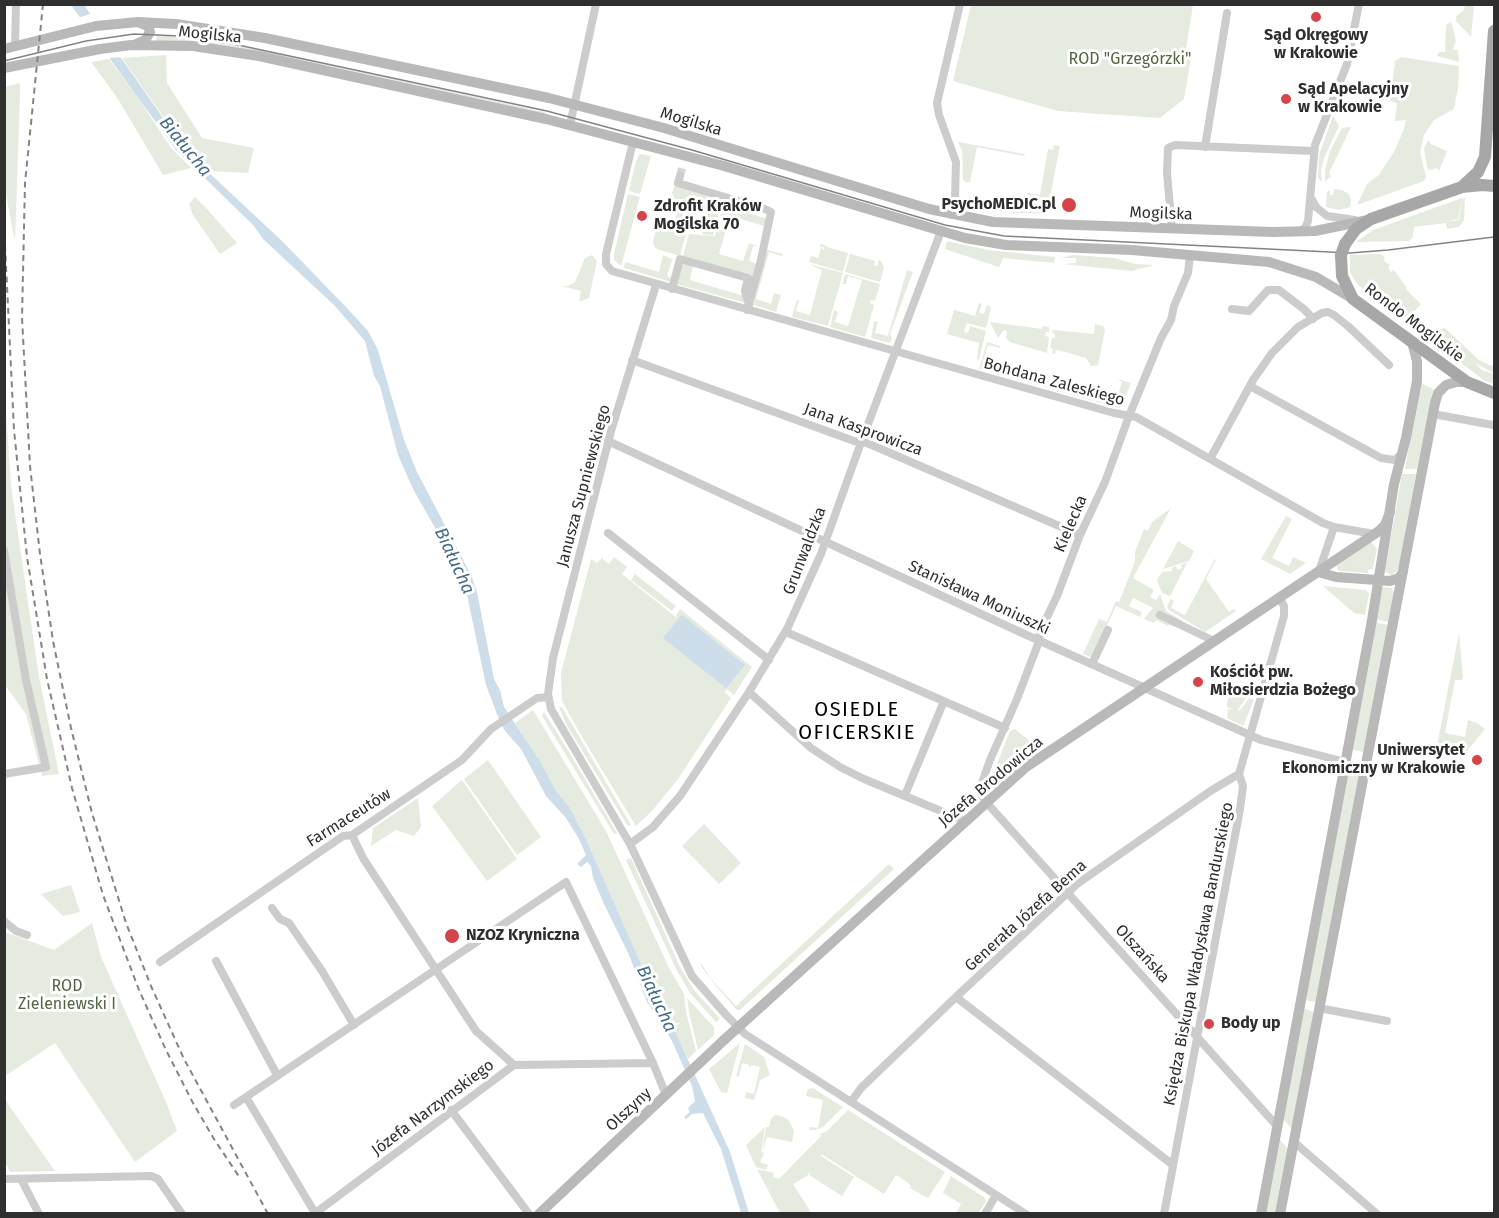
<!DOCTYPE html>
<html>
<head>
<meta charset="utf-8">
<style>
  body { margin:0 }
  #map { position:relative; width:1499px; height:1218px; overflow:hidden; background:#fff; font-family:"Fira Sans",sans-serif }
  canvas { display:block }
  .frame { position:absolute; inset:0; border:6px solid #2f2f2f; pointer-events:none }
</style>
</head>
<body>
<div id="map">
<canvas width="1499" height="1218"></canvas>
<div class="frame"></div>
</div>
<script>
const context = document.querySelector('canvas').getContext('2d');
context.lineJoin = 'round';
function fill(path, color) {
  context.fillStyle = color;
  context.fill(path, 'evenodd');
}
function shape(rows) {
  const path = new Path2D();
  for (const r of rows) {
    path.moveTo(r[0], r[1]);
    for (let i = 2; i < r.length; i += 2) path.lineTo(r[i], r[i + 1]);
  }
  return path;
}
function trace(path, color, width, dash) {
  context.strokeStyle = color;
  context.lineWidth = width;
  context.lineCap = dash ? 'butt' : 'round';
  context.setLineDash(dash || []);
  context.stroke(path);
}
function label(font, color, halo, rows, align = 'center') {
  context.font = font + ' "Fira Sans",sans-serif';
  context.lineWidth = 6;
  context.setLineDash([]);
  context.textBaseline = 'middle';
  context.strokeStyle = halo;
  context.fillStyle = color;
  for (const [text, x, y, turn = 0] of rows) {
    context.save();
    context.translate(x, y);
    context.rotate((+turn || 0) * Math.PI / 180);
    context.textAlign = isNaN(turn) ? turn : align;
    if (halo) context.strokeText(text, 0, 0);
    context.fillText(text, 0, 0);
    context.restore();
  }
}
const green = shape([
  [971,5,1193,5,1186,49,1192,51,1184,99,1160,118,1058,111,953,81],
  [1465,5,1474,5,1471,37,1456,21,1456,16,1464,10],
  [1451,22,1456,40,1453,49,1458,50,1459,62,1437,56,1439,52,1445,52,1446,25],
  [157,35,188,38,260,50,545,112,545,114,326,65,156,41],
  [166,55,167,83,202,138,254,148,248,173,208,171,162,115,122,58],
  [1401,57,1459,66,1458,88,1454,109,1434,120,1424,135,1420,152,1426,177,1424,181,1357,205,1367,184,1379,175,1394,152,1404,129,1406,120,1395,121,1397,103,1390,101,1395,61],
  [109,59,137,96,171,148,191,168,163,175,118,99,91,62],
  [20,83,20,93,15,242,5,189,4,87],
  [1333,116,1339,126,1324,158,1321,170,1322,182,1318,178,1319,155],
  [1351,127,1329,173,1331,176,1325,182,1325,170,1330,151,1342,128],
  [1428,140,1431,144,1447,151,1439,171,1437,168,1429,170,1427,167,1424,149],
  [958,142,1025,154,1024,156,977,147,970,182,965,182,963,179,962,151],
  [1054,145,1060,146,1047,213,1010,213,1009,208,1024,211,1028,193,1040,195,1048,149,1053,150],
  [640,154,651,156,640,194,629,191,636,161],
  [675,185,718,197,716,204,721,206,713,235,702,234,707,214,703,211,685,207,679,226,675,222,678,207,672,193],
  [1334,189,1342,190,1349,194,1351,200,1350,207,1339,210,1326,207,1327,192,1330,190,1330,195,1333,195],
  [628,194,640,197,621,266,614,260,614,254],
  [195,197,207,209,237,243,220,254,193,215,189,204],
  [1462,198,1458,219,1443,222,1459,220,1462,199,1465,198,1464,220,1459,227,1447,229,1446,223,1414,227,1413,237,1409,241,1356,242,1373,230],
  [723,206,768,219,764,226,730,216,719,254,743,261,749,243,758,246,753,246,749,261,757,264,749,299,751,281,683,256,689,234,715,236],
  [661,221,674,224,686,234,680,256,657,249,654,246,653,241,658,223],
  [947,241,988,250,1055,257,1054,263,1003,258,999,267,945,249],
  [821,243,827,247,848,253,843,272,809,262,811,256,818,258,821,248,824,250,824,247,820,247],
  [767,250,783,254,782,256,769,252,756,299,771,304,774,293,781,295,776,312,753,305,752,303],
  [850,254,875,261,874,265,877,266,879,260,881,261,884,268,880,282,845,272],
  [1381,254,1385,258,1384,261,1390,265,1388,267,1391,272,1394,270,1407,288,1406,289,1421,304,1405,321,1402,319,1408,312,1400,318,1357,284,1350,272,1350,255],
  [592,255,597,261,589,298,579,302,581,291,562,286,568,286,575,282,585,258],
  [663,255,674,260,672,260,667,276,672,279,671,282,624,268,625,262,659,272],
  [1073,255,1115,258,1135,264,1154,265,1132,271,1063,264,1076,263,1076,258,1060,258],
  [684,264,693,266,690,280,744,296,746,303,676,284,680,266],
  [809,264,843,273,828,326,792,317,797,300,799,300,796,311,810,315,822,270],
  [907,270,913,272,890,334,892,338,890,343,871,338,874,321,878,322,875,333,888,336],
  [845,274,880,284,875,301,871,300,870,303,874,305,865,337,830,327,834,310,838,312,835,322,848,326,862,280,848,276,846,284,842,284],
  [979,303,982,304,979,313,984,314,987,305,991,307,986,328,967,323,964,332,968,333,970,326,986,331,979,360,977,359,979,343,947,334,954,310,975,316],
  [1050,321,1049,332,1046,332,1045,336,1049,337,1047,353,1010,342,1006,338,1007,331,1004,330,998,338,990,322,1042,329,1043,326,1049,327],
  [1095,324,1103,326,1105,330,1098,365,1091,366,1086,358,1066,352,1056,350,1055,354,1052,353,1053,349,1050,348,1052,338,1055,338,1055,334,1052,333,1053,330,1094,334],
  [1445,328,1479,360,1489,365,1494,366,1494,372,1492,372,1475,363,1482,370,1494,374,1494,384,1485,381,1429,339,1436,335,1427,337,1423,335],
  [987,342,1000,346,1000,348,988,345,983,363,1116,400,1122,382,1118,379,1131,383,1121,407,1119,408,979,369],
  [4,381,11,486,39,677,59,774,42,776,26,714,5,685],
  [1421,383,1433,389,1417,469,1405,469],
  [1402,474,1416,474,1399,566,1396,572,1390,575,1385,571],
  [1171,508,1133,578,1154,590,1150,597,1156,600,1160,594,1166,611,1184,622,1182,629,1169,625,1168,626,1156,620,1154,623,1144,619,1153,608,1133,598,1129,606,1142,612,1140,617,1116,606,1093,656,1090,657,1083,654,1099,619,1107,622,1116,601,1119,602,1135,562,1135,552,1144,529,1148,531,1152,522],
  [1286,516,1292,519,1272,558,1289,566,1293,557,1306,563,1290,574,1261,559],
  [1178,541,1194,551,1189,561,1163,569],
  [1371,542,1377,549,1373,569,1368,570,1368,573,1340,571,1337,569,1337,564],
  [603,557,603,559,609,564,614,557,627,567,622,574,677,618,676,615,680,609,752,667,734,695,727,689,724,692,731,698,678,779,652,811,636,826,581,735,562,701,561,673,591,559,597,563],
  [1215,559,1216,560,1206,579,1229,612,1234,609,1236,611,1205,632,1169,610,1167,606,1171,599,1174,601,1171,608,1185,615],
  [1187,563,1170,596,1162,593,1157,580,1162,572,1172,571,1172,568,1176,566,1178,570,1182,568,1181,565],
  [635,574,676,606,672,611,631,580],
  [1323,586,1366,590,1369,594,1365,615,1354,613],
  [1382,587,1392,588,1394,593,1389,622,1374,619],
  [1374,622,1388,625,1364,752,1350,749],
  [1459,633,1463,677,1462,680,1455,680,1445,733,1465,737,1468,720,1477,723,1485,729,1464,755,1453,747,1451,750,1446,747,1441,754,1436,751],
  [1232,690,1240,692,1247,697,1237,711,1241,709,1249,698,1254,700,1243,726,1227,718,1228,709,1234,710,1227,707,1227,702],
  [559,707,562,707,631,825,628,826,566,724],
  [533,710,606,831,669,968,684,994,686,1012,696,1051,688,1059,673,1028,680,1023,671,1023,651,988,586,839,570,808,555,789,541,763,515,723],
  [544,712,569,752,617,833,614,834,542,716],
  [1015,729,1036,746,1036,749,993,783,991,779,1010,731],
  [488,760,541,837,517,855,464,779],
  [1352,767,1360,770,1316,1002,1314,1002,1306,1000,1348,768],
  [462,780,517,859,487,881,432,806],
  [418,798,421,827,414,836,396,830,371,846,373,828],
  [704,824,741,863,719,884,682,846],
  [631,858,680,967,694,990,720,1019,716,1022,690,993,676,969,626,860],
  [889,864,894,869,740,1010,737,1010,715,985,701,966,701,963,711,979,736,1006],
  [71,885,80,912,63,916,41,894],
  [92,923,101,957,166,1102,177,1131,135,1162,55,1043,5,1076,5,932,54,950],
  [687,998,714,1027,714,1035,698,1050,689,1012],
  [1304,1009,1314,1012,1292,1129,1281,1117],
  [740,1043,727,1093,721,1092,709,1069],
  [745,1044,764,1057,770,1075,760,1080,754,1100,745,1098,746,1092,754,1094,760,1067,751,1065,751,1067,749,1067,750,1065,742,1063,739,1077,736,1076],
  [813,1088,843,1107,823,1127,815,1130,809,1130,810,1127,818,1128,823,1100,806,1096,808,1089],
  [4,1098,38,1147,55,1171,10,1172,5,1162],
  [848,1110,945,1172,928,1198,910,1188,911,1186,907,1182,896,1175,884,1194,821,1154,821,1156,854,1177,842,1196,809,1175,811,1170,807,1176,793,1184,809,1209,810,1213,780,1213,757,1169,774,1173,773,1177,779,1179,821,1136,820,1134,827,1131],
  [775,1115,784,1117,789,1121,794,1131,792,1142,767,1137,762,1152,766,1127,769,1127,771,1119],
  [765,1127,761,1152,764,1153,760,1162,768,1165,766,1170,756,1167,746,1145],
  [1279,1139,1290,1151,1278,1213,1263,1214],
  [951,1176,985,1198,986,1202,978,1213,956,1213,961,1204,943,1193]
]);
const water = shape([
  [71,5,84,5,161,115,205,169,282,241,346,307,368,331,378,350,404,440,417,472,471,575,477,592,494,679,500,690,504,707,540,761,555,789,570,808,586,839,651,987,664,1007,730,1152,749,1213,741,1213,721,1149,703,1113,692,1114,686,1119,684,1117,690,1112,688,1108,695,1101,692,1086,672,1041,647,1002,629,955,604,904,593,878,591,866,587,862,581,867,577,864,586,855,579,839,566,818,546,796,521,749,505,731,500,722,486,685,467,595,451,556,413,489,398,455,380,386,374,376,365,341,335,306,263,239,254,226,176,150],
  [682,615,745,665,726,688,663,638]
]);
const pier = shape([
  [94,13,125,57,107,58,77,18]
]);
const streetTunnel = shape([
  [680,176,683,165]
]);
const street = shape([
  [15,46,16,4],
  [570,125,596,4],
  [633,142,606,254,606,264,612,271,1114,413,1136,417,1323,523,1334,527,1374,534],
  [1205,147,1227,13],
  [680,176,678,183,765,209,771,212,760,264,747,310],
  [1311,198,1316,207,1327,216,1355,220],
  [952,215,955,198,956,162,939,115,937,103,960,4],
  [1172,229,1167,173,1168,148,1175,145,1313,151],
  [1300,231,1305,228,1308,221,1315,145,1347,64,1359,4],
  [1190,255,1188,273,1174,306,1171,320,1161,338,1129,416,1105,482,1080,535,1057,596,1040,632,1038,644,1017,699,990,760,979,791,986,802,1277,1126],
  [656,285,611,431,553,658,548,694,551,709,630,844,692,976,727,1016,745,1034,1026,1214],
  [672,289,680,259,748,278,745,291,749,305],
  [1232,309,1249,311,1268,290,1279,290,1305,310,1313,319],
  [632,360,854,441,867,443,1080,535],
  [1250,386,1381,458,1395,460,1402,453],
  [1433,414,1493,425],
  [608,441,1020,632,1261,740,1345,762],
  [1210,459,1253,380,1272,353,1298,327,1322,313,1328,312,1334,315,1349,327,1389,365],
  [608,533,769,660],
  [4,551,26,680,46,767,4,774],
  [1319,571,1334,527],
  [1160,615,1214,641],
  [786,632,1005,728],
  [1092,664,1108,630],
  [749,692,811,748,840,767,864,779,965,821],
  [905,795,944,701],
  [352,835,363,858,476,1031,514,1065],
  [630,844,653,827,680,796,749,692,788,627,821,554,859,448,941,231],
  [272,908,280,919,289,923,322,971,354,1025],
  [4,921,16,931,27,935],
  [216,961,277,1075],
  [160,962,343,836,352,835,462,760,491,729,537,698,548,697],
  [956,997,1173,1165],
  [1319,1008,1387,1021],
  [851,1102,861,1088,956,997,1077,884,1212,790,1239,774],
  [234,1105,246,1097],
  [451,1110,529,1214],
  [1294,1142,1377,1214],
  [4,1179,151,1176,158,1179,182,1214],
  [21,1179,39,1214],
  [315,1213,246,1097,566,882,653,1063,666,1095],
  [314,1214,514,1065,653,1063],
  [985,1214,996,1195],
  [1164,1214,1240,809,1243,786,1239,774,1284,616,1284,606,1279,597]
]);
const secondary = shape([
  [134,45,145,40,150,32,148,26,138,22],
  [4,49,96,26,138,22,176,24,265,38,549,98,664,128,929,209,993,222,1273,232,1315,231,1368,220],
  [4,68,100,49,131,45,193,46,259,56,546,119,724,166,965,238,1006,245,1132,250,1269,262,1316,277,1353,299],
  [1318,572,1336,577,1390,581,1399,578,1403,572],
  [539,1214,724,1040,1026,767,1379,531,1385,525,1390,512],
  [1261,1214,1372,620,1394,484,1406,438,1417,381,1417,361,1412,342],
  [1280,1214,1435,403,1438,393,1446,385,1456,382,1467,382]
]);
const primary = shape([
  [1463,186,1478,172,1485,157,1494,31],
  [1345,244,1356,229,1371,219,1462,187,1482,185,1494,186],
  [1341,255,1342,276,1353,299,1467,382,1494,393]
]);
const tram = shape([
  [4,61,86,41,134,34,180,36,238,45,547,111,692,150,945,225,1004,236,1350,253,1388,250,1494,237]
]);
const rail = shape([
  [43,4,25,183,22,318,30,466,40,554,53,641,71,728,92,813,126,923,151,986,184,1059,268,1214],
  [4,224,14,430,27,557,47,679,72,788,103,895,139,990,166,1050,193,1103,214,1139,240,1178]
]);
const primaryBridge = shape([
  [1341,255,1345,244]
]);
const markers = [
  [1316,17,6,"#d4444a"],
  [1286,99,6,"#d4444a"],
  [1069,205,8,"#d4444a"],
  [642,216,6,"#d4444a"],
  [1198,682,6,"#d4444a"],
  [1477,760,6,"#d4444a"],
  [452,936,8,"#d4444a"],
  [1209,1024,6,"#d4444a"]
];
const streetNames = [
  ["Mogilska",210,35,6],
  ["Mogilska",691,122,17],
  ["Mogilska",1161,214,2],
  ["Rondo Mogilskie",1414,323,37],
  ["Bohdana Zaleskiego",1054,382,15],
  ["Jana Kasprowicza",863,430,20],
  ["Janusza Supniewskiego",584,486,-75],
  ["Kielecka",1071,524,-67],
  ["Grunwaldzka",805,551,-69],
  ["Stanisława Moniuszki",979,598,25],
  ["Józefa Brodowicza",991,782,-40],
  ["Farmaceutów",349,818,-32],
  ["Generała Józefa Bema",1026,916,-42],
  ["Olszańska",1142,954,48],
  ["Księdza Biskupa Władysława Bandurskiego",1199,954,-79],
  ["Józefa Narzymskiego",433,1108,-37],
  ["Olszyny",629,1110,-43]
];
const poiNames = [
  ["Sąd Okręgowy",1316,36,"center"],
  ["w Krakowie",1316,54,"center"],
  ["Sąd Apelacyjny",1298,90],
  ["w Krakowie",1298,108],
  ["PsychoMEDIC.pl",1056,205,"right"],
  ["Zdrofit Kraków",654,207],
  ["Mogilska 70",654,225],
  ["Kościół pw.",1210,673],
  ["Miłosierdzia Bożego",1210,691],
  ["Uniwersytet",1465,751,"right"],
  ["Ekonomiczny w Krakowie",1465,769,"right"],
  ["NZOZ Kryniczna",466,936],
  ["Body up",1221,1024]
];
const parkNames = [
  ["ROD \"Grzegórzki\"",1130,60],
  ["ROD",67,987],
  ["Zieleniewski I",67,1005]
];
const waterNames = [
  ["Białucha",185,147,51],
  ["Białucha",454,561,65],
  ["Białucha",656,999,65]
];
const quarterNames = [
  ["OSIEDLE",857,710],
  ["OFICERSKIE",857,733]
];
fill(green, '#e5ebdf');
fill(water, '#cddde9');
fill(pier, '#fff');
trace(streetTunnel, '#d5d5d5', 8, [8, 4]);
trace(street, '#ccc', 8);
trace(secondary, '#b9b9b9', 10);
trace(primary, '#a7a7a7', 12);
trace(tram, '#848484', 1.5);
trace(rail, '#848484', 2, [6, 4.5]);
trace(primaryBridge, '#a7a7a7', 12);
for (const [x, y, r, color] of markers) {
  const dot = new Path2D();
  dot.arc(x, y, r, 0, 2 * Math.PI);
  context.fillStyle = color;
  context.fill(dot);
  trace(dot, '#fff', 2);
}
label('16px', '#2f2f2f', '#fff', streetNames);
label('bold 16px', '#2f2f2f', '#fff', poiNames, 'left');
label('16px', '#516641', '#fff', parkNames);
label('italic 18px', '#456d89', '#fff', waterNames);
context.letterSpacing = '1.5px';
label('20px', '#000', '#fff', quarterNames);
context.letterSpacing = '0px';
</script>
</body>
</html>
